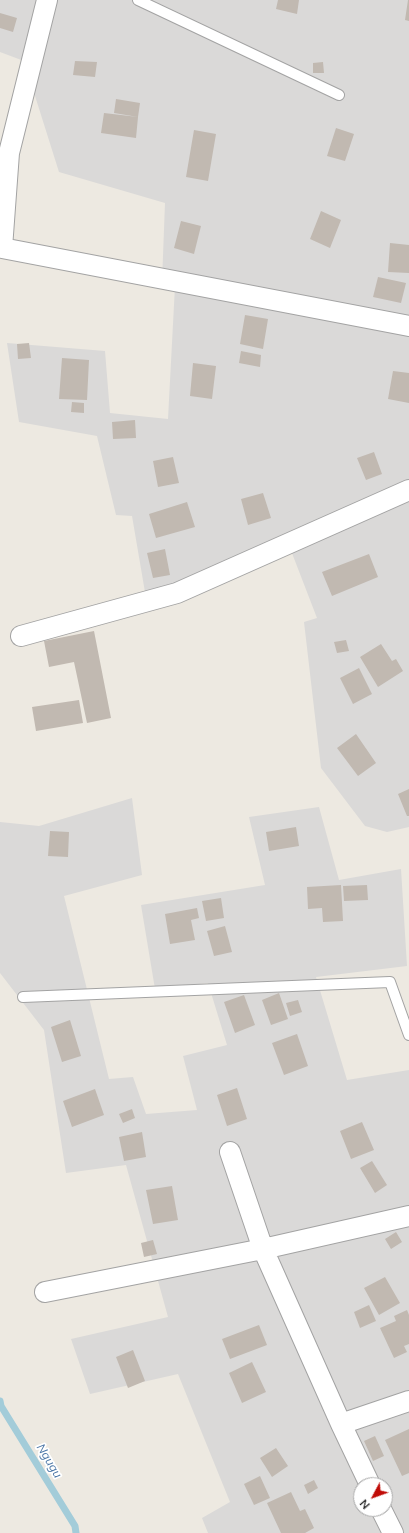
<!DOCTYPE html>
<html>
<head>
<meta charset="utf-8">
<style>
  body { margin:0 }
  #map { position:relative; width:409px; height:1533px; overflow:hidden; background:#ede9e1; font-family:Mulish,sans-serif }
  canvas { display:block }
  .north { position:absolute; left:353px; top:1477px; width:40px; height:40px; box-sizing:border-box; background:#fff; border:1px solid #a4a4a4; border-radius:50%; rotate:229deg; font-size:11px; font-weight:700; line-height:16px; text-align:center; color:#1c1c1c }
  .north::after { content:''; display:block; margin:auto; width:14px; height:18px; background:#c00c07; clip-path:polygon(50% 0,100% 100%,50% 72%,0 100%) }
</style>
</head>
<body>
<div id="map">
<canvas width="409" height="1533"></canvas>
<div class="north">N</div>
</div>
<script>
const context = document.querySelector('canvas').getContext('2d');
context.lineJoin = 'round';
function fill(path, color) {
  context.fillStyle = color;
  context.fill(path, 'evenodd');
}
function shape(rows) {
  const path = new Path2D();
  for (const r of rows) {
    path.moveTo(r[0], r[1]);
    for (let i = 2; i < r.length; i += 2) path.lineTo(r[i], r[i + 1]);
  }
  return path;
}
function trace(path, color, width, dash) {
  context.strokeStyle = color;
  context.lineWidth = width;
  context.lineCap = dash ? 'butt' : 'round';
  context.setLineDash(dash || []);
  context.stroke(path);
}
function label(font, color, halo, rows, align = 'center') {
  context.font = font + ' Mulish,sans-serif';
  context.lineWidth = 3.5;
  context.setLineDash([]);
  context.textBaseline = 'middle';
  context.strokeStyle = halo;
  context.fillStyle = color;
  for (const [text, x, y, turn = 0] of rows) {
    context.save();
    context.translate(x, y);
    context.rotate((+turn || 0) * Math.PI / 180);
    context.textAlign = isNaN(turn) ? turn : align;
    if (halo) context.strokeText(text, 0, 0);
    context.fillText(text, 0, 0);
    context.restore();
  }
}
const residential = shape([
  [0,0,409,0,409,827,387,832,365,826,321,768,304,622,317,618,290,548,146,598,132,516,116,515,97,436,19,422,7,343,105,351,110,413,168,419,175,286,162,282,165,203,59,172,24,61,0,52],
  [132,798,142,875,64,896,109,1079,133,1077,146,1114,197,1110,183,1056,227,1045,208,983,155,989,141,905,265,885,249,817,319,807,339,880,401,869,407,966,316,977,347,1080,409,1070,409,1533,208,1533,202,1518,230,1502,178,1374,90,1394,71,1339,168,1317,126,1165,66,1173,44,1030,0,973,0,822,39,826],
  [361,1485,385,1485,385,1509,361,1509]
]);
const stream = shape([
  [0,1401,1,1406,75,1526,76,1533]
]);
const building = shape([
  [278,0,299,0,297,14,276,9],
  [408,0,409,0,409,21,405,20],
  [0,13,17,18,13,32,0,28],
  [75,61,97,62,95,77,73,75],
  [323,62,324,73,313,73,313,63],
  [116,99,140,103,138,117,114,113],
  [104,113,138,117,136,138,101,133],
  [336,128,354,134,345,161,327,156],
  [194,130,216,134,208,181,186,177],
  [321,211,341,220,330,248,310,239],
  [181,221,201,226,194,254,174,248],
  [390,243,409,245,409,273,388,272],
  [378,277,406,283,401,303,373,297],
  [245,315,268,319,263,349,240,344],
  [29,343,31,358,18,359,17,344],
  [241,351,261,355,260,367,239,363],
  [62,358,89,360,87,400,59,399],
  [193,363,216,366,212,399,190,396],
  [393,371,409,373,409,403,388,399],
  [72,402,84,403,84,413,71,412],
  [135,420,136,438,113,439,112,422],
  [374,452,382,474,366,480,357,458],
  [173,457,179,483,158,487,153,461],
  [263,493,271,518,248,525,241,499],
  [187,502,195,527,156,538,149,514],
  [165,549,170,575,153,578,147,553],
  [369,554,378,577,332,596,322,572],
  [94,631,111,718,87,723,74,662,49,667,44,641],
  [346,640,349,651,337,653,334,642],
  [381,644,392,661,396,659,403,671,378,687,360,657],
  [359,668,372,694,353,704,340,678],
  [79,700,83,723,36,731,32,707],
  [356,734,376,763,358,776,337,748],
  [409,789,409,816,407,816,398,794],
  [296,827,299,846,269,851,266,832],
  [50,831,69,832,68,857,48,856],
  [341,885,343,921,323,922,322,908,308,909,307,887],
  [367,885,368,900,344,901,343,886],
  [221,898,224,918,206,921,202,901],
  [197,908,199,918,191,920,195,940,170,944,165,914],
  [225,926,232,952,214,956,207,931],
  [279,993,288,1019,271,1025,262,1000],
  [244,995,255,1025,235,1033,224,1002],
  [298,1000,302,1012,290,1016,286,1003],
  [70,1020,81,1056,62,1062,51,1027],
  [297,1034,308,1066,284,1075,272,1043],
  [237,1088,247,1119,227,1126,217,1095],
  [95,1089,104,1115,72,1127,63,1101],
  [132,1109,135,1118,123,1123,119,1114],
  [362,1122,374,1150,351,1159,340,1131],
  [142,1132,146,1157,124,1161,119,1137],
  [372,1161,387,1185,375,1193,360,1168],
  [172,1186,178,1220,153,1224,146,1190],
  [396,1232,402,1242,391,1249,385,1239],
  [153,1240,157,1254,144,1257,141,1243],
  [385,1277,400,1303,379,1315,364,1288],
  [369,1305,376,1321,360,1328,354,1312],
  [407,1310,409,1315,409,1344,404,1346,407,1352,394,1358,380,1328,396,1321,394,1316],
  [259,1325,267,1345,230,1359,222,1339],
  [133,1350,145,1381,128,1388,116,1357],
  [252,1362,266,1392,242,1403,229,1373],
  [409,1429,409,1473,402,1476,385,1440],
  [375,1436,384,1456,373,1461,364,1441],
  [276,1448,288,1466,272,1477,260,1458],
  [260,1476,270,1498,254,1505,244,1484],
  [314,1480,318,1488,308,1494,304,1485],
  [291,1492,300,1511,305,1509,314,1528,305,1533,281,1533,267,1503]
]);
const service = shape([
  [138,0,339,95],
  [23,997,390,982,409,1035]
]);
const minor = shape([
  [47,0,9,153,2,248,409,326],
  [21,636,177,593,409,490],
  [230,1152,263,1249,341,1424,370,1485],
  [45,1292,263,1249,409,1216],
  [341,1424,409,1401],
  [381,1509,393,1533]
]);
const waterNames = [
  ["Ngugu",49,1461,59]
];
fill(residential, '#dad9d8');
trace(stream, '#a3ccd9', 7);
fill(building, '#c1b9b1');
trace(service, '#a3a3a3', 12);
trace(minor, '#a3a3a3', 22);
trace(service, '#fff', 10);
trace(minor, '#fff', 20);
label('italic 12px', '#4c77a7', '#fff', waterNames);
</script>
</body>
</html>
